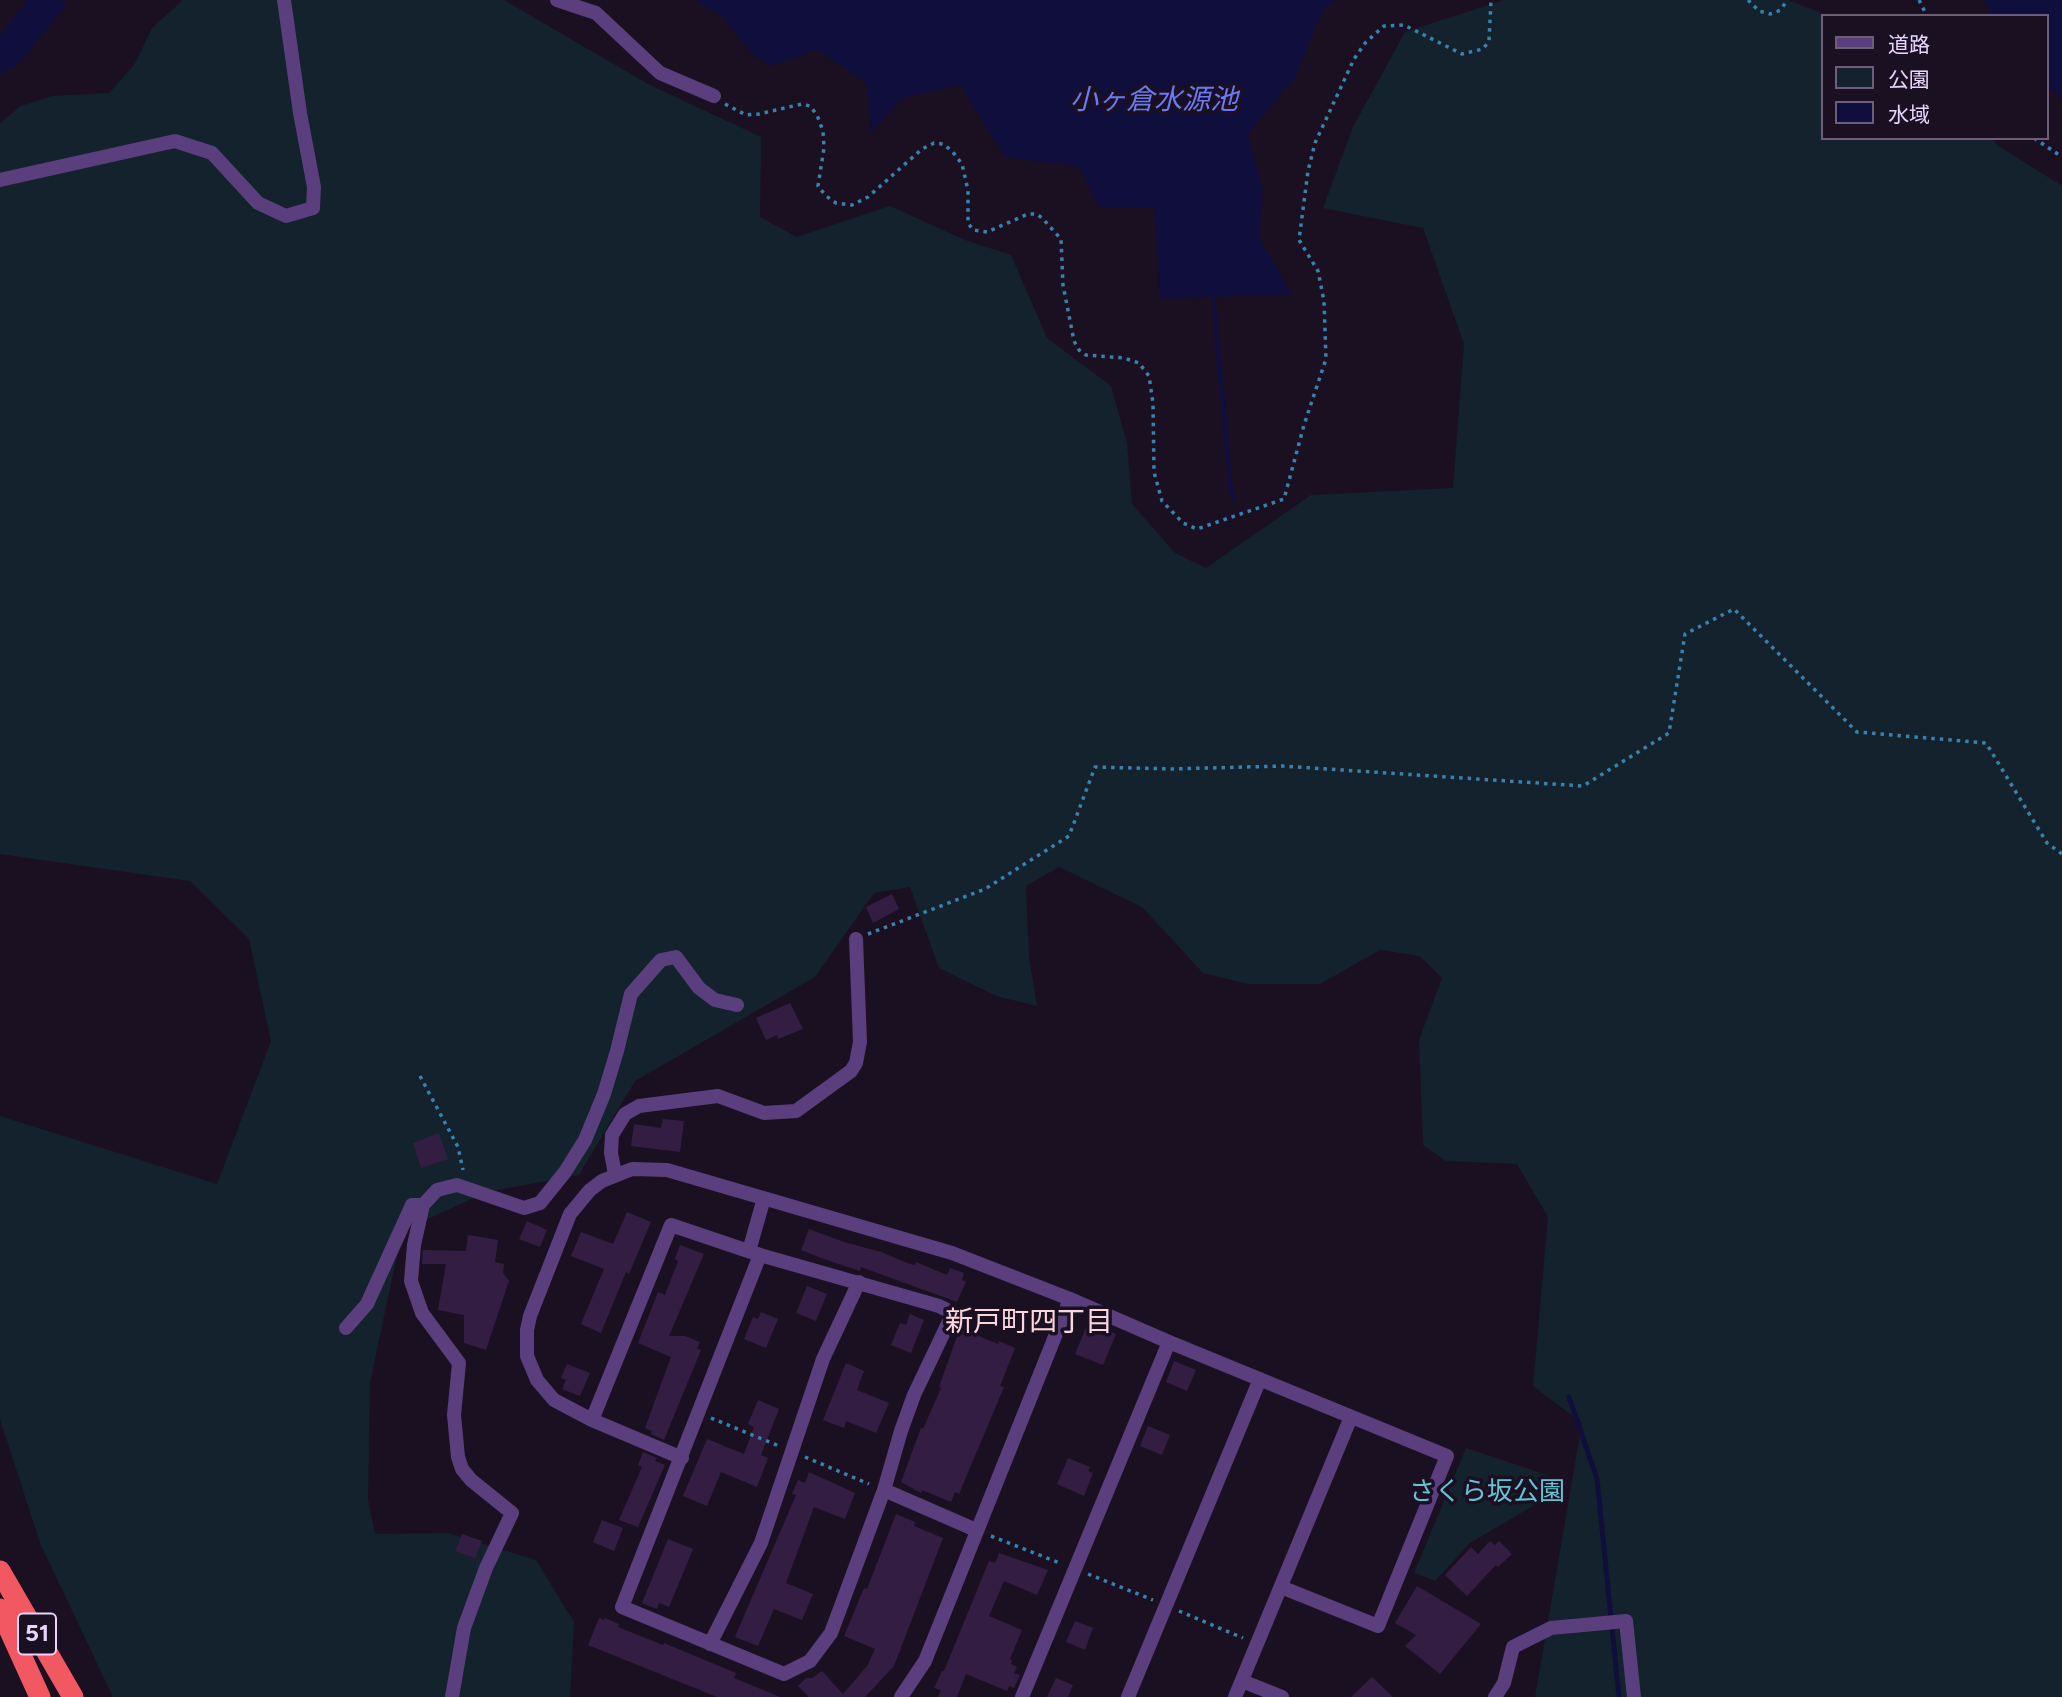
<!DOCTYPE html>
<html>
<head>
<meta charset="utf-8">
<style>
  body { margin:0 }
  #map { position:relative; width:2062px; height:1697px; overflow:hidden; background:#1b1022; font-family:Figtree,"Noto Sans JP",sans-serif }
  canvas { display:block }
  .legend { position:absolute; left:1821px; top:14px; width:228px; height:126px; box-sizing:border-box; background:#1b1022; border:2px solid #6d5e79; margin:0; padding:9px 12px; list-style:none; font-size:21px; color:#e9d4fc }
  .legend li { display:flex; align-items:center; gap:14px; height:35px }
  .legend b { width:35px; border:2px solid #6d5e79 }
</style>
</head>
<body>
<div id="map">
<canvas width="2062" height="1697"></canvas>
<ul class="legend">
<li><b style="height:9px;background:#5b3e7d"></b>道路</li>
<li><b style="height:19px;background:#13222c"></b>公園</li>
<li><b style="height:19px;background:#100e3d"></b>水域</li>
</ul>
</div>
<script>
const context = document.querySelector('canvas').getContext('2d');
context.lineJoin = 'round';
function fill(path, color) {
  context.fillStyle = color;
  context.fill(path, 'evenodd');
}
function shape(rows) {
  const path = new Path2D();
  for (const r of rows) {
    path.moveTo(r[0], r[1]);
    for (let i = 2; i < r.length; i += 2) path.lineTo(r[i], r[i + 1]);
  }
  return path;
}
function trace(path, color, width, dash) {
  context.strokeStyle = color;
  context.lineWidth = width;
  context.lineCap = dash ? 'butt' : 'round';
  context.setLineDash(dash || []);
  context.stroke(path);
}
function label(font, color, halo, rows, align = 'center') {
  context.font = font + ' Figtree,"Noto Sans JP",sans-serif';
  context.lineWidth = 7;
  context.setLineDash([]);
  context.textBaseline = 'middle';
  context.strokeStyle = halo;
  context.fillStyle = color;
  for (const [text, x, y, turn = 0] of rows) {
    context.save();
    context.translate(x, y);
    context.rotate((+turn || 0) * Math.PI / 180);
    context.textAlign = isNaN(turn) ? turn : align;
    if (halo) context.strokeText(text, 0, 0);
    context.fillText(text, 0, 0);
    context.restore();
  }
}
const green = shape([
  [183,0,504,0,648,84,761,137,760,217,797,237,890,206,965,240,1011,255,1047,338,1111,386,1127,443,1132,504,1175,553,1206,568,1311,495,1453,488,1464,344,1423,228,1323,208,1353,127,1405,32,1504,0,1788,0,1829,16,1822,16,1822,138,1992,138,1997,145,2062,186,2062,1697,1535,1697,1582,1423,1533,1386,1548,1217,1517,1164,1446,1161,1423,1145,1419,1040,1442,978,1420,956,1380,950,1320,984,1248,984,1203,973,1142,907,1059,867,1026,886,1029,957,1037,1006,996,996,939,968,910,887,874,893,815,977,635,1081,579,1175,487,1192,402,1231,370,1383,368,1499,375,1534,448,1533,536,1560,574,1622,570,1697,113,1697,40,1543,0,1419,0,1116,217,1184,271,1041,249,939,190,881,0,854,0,123,21,106,52,96,109,93,134,65,152,28],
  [1466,1448,1553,1477,1543,1500,1470,1543,1435,1581,1414,1573]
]);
const water = shape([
  [695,0,1337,0,1323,10,1295,78,1248,134,1263,191,1259,237,1292,295,1160,298,1154,208,1099,207,1079,167,1005,157,960,85,903,98,871,133,867,84,818,50,772,66,754,56,721,16],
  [1984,0,2062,0,2062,99,2046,84,2046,16,1992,16]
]);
const stream = shape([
  [1213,297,1231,491,1234,499],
  [1569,1397,1597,1479,1619,1697]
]);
const river = shape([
  [0,57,9,50,49,0]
]);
const building = shape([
  [892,894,899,909,873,923,866,907],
  [790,1003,803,1029,778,1039,777,1035,766,1040,756,1018],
  [663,1119,684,1121,680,1152,631,1146,634,1124,661,1128],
  [439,1133,448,1159,421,1168,413,1143],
  [627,1212,651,1222,629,1274,626,1272,601,1333,581,1324,604,1269,571,1256,581,1232,613,1244],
  [527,1221,547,1230,540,1247,519,1239],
  [809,1229,844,1242,881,1252,910,1264,915,1265,916,1262,947,1275,950,1268,964,1273,962,1280,966,1282,957,1302,861,1267,860,1271,821,1258,801,1250],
  [468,1235,498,1240,495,1262,504,1264,503,1273,509,1281,486,1350,464,1343,464,1315,438,1310,446,1264,422,1264,423,1250,466,1251],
  [680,1245,704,1254,669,1336,685,1336,700,1342,697,1349,701,1350,664,1440,651,1434,652,1431,645,1428,671,1357,638,1343,658,1292,665,1295,678,1261,675,1259],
  [807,1286,827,1294,816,1321,796,1313],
  [761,1312,778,1319,766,1348,744,1339,753,1317,758,1319],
  [910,1314,924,1320,911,1353,891,1345,900,1323,906,1325],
  [1088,1323,1116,1334,1103,1365,1075,1354],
  [960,1328,998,1344,999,1341,1015,1348,1000,1386,1004,1387,959,1494,955,1492,951,1502,922,1490,921,1493,901,1482,921,1428,923,1429,941,1388,939,1387],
  [1174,1361,1196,1370,1187,1391,1166,1382],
  [846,1363,864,1371,857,1390,889,1403,876,1433,846,1421,844,1428,823,1420],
  [567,1364,590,1373,580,1396,562,1389,566,1380,561,1378],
  [758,1400,779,1409,761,1455,768,1458,757,1487,721,1472,707,1506,683,1496,707,1439,744,1454,754,1427,748,1424],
  [1148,1426,1170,1435,1162,1455,1140,1446],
  [643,1452,657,1458,655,1461,665,1465,638,1527,619,1520,642,1467,638,1465],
  [1068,1458,1090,1467,1088,1471,1093,1473,1084,1496,1057,1484],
  [809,1472,855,1493,845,1519,814,1507,786,1583,813,1594,802,1620,774,1609,758,1646,735,1637,796,1495,792,1494,798,1480,805,1483],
  [896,1514,915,1522,914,1526,943,1538,894,1666,865,1697,809,1697,798,1686,806,1678,812,1678,822,1671,843,1694,867,1666,875,1649,844,1636,864,1588,867,1589],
  [602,1520,623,1528,614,1551,593,1542],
  [462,1534,482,1541,475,1558,455,1551],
  [668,1539,693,1549,669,1607,659,1603,657,1609,642,1603],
  [1490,1541,1495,1545,1499,1541,1512,1554,1498,1567,1496,1565,1467,1596,1445,1575,1471,1547,1478,1554],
  [999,1553,1048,1570,1037,1595,1004,1581,989,1616,1022,1630,1010,1659,1012,1660,1011,1664,1017,1667,1014,1673,1020,1675,1014,1688,1009,1686,1007,1691,966,1674,957,1697,938,1697,941,1690,934,1688,942,1671,944,1671,989,1561,995,1563],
  [1417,1586,1481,1624,1440,1674,1405,1646,1416,1635,1395,1623],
  [599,1618,604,1620,605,1618,619,1624,618,1627,663,1645,664,1643,736,1673,734,1678,780,1697,717,1697,588,1645],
  [1075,1621,1093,1628,1085,1650,1066,1642],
  [1372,1677,1393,1697,1351,1697],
  [1056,1678,1073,1685,1068,1697,1047,1697]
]);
const path = shape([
  [1748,0,1759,11,1770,14,1781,10,1787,0],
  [1919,0,1927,16],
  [725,104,746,115,759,114,802,104,810,106,817,115,823,131,824,148,818,186,826,196,836,203,852,205,868,197,922,149,934,143,943,144,952,151,962,164,968,190,968,223,973,230,987,232,1028,214,1037,214,1043,219,1061,239,1063,285,1074,341,1079,350,1086,355,1124,358,1139,363,1149,376,1153,403,1154,472,1162,501,1183,523,1197,529,1284,499,1304,425,1326,359,1324,301,1318,271,1299,240,1308,171,1315,143,1354,59,1366,42,1384,26,1404,25,1462,54,1483,49,1489,41,1491,0],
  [2034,138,2062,157],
  [868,934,985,889,1069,836,1095,767,1172,769,1282,766,1583,786,1669,733,1685,634,1734,609,1857,732,1986,743,2047,843,2062,854],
  [420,1076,458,1147,463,1170],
  [711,1418,779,1446],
  [805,1457,869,1484],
  [991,1536,1062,1564],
  [1088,1574,1153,1600],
  [1179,1611,1243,1638]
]);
const minor = shape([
  [557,0,596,13,660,73,714,96],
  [0,180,175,141,212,153,258,203,286,216,313,208,314,187,300,113,284,0],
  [615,1174,611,1153,612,1135,625,1114,639,1106,718,1096,764,1113,796,1111,851,1071,856,1063,860,1042,856,939],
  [749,1251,764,1198],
  [346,1328,367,1304,412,1205,423,1205],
  [592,1420,671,1225,760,1255,939,1306,953,1313,914,1395,901,1431,884,1490,831,1633,810,1661,784,1674,622,1607,760,1255],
  [682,1458,592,1420,554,1400,537,1380,527,1356,527,1330,530,1316,570,1214,590,1190,602,1181,632,1169,667,1170,952,1253,1070,1299,1169,1342,1447,1456,1378,1626,1281,1587],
  [884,1490,976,1530],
  [710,1644,761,1543,823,1359,859,1282],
  [1242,1681,1282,1697],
  [452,1697,464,1628,486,1568,512,1513,471,1480,462,1469,458,1457,454,1415,459,1363,422,1313,411,1281,414,1245,423,1205,437,1190,457,1185,524,1208,540,1203,565,1172,585,1140,604,1094,617,1051,631,994,661,960,676,957,699,988,715,1000,737,1005],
  [1022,1697,1169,1342],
  [1128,1697,1260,1379],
  [1235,1697,1351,1417],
  [1495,1697,1504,1683,1513,1647,1551,1628,1626,1621,1634,1697]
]);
const tertiary = shape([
  [901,1697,925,1661,1070,1299]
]);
const motorway = shape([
  [0,1571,73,1697],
  [0,1609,40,1697]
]);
const shields = [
  [37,1634,38]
];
const shieldNames = [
  ["51",37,1634]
];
const parkNames = [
  ["さくら坂公園",1487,1492]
];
const waterNames = [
  ["小ヶ倉水源池",1154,101]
];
const neighbourhoodNames = [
  ["新戸町四丁目",1029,1323]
];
fill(green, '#13222c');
fill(water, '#100e3d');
trace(stream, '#100e3d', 5);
trace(river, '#100e3d', 33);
fill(building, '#341d42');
trace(path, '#3882ac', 3.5, [3.5, 5]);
trace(minor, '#5b3e7d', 14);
trace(tertiary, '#5b3e7d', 14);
trace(motorway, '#f25861', 21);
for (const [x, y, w] of shields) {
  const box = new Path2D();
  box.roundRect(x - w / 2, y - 20.5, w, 41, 5);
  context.fillStyle = '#1b1022';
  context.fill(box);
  trace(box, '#e9d4fc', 2);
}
label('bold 24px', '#e9d4fc', null, shieldNames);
label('26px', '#66c3d6', '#1b1022', parkNames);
label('italic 28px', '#6a7af4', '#1b1022', waterNames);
label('28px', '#fcd6de', '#1b1022', neighbourhoodNames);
</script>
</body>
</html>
